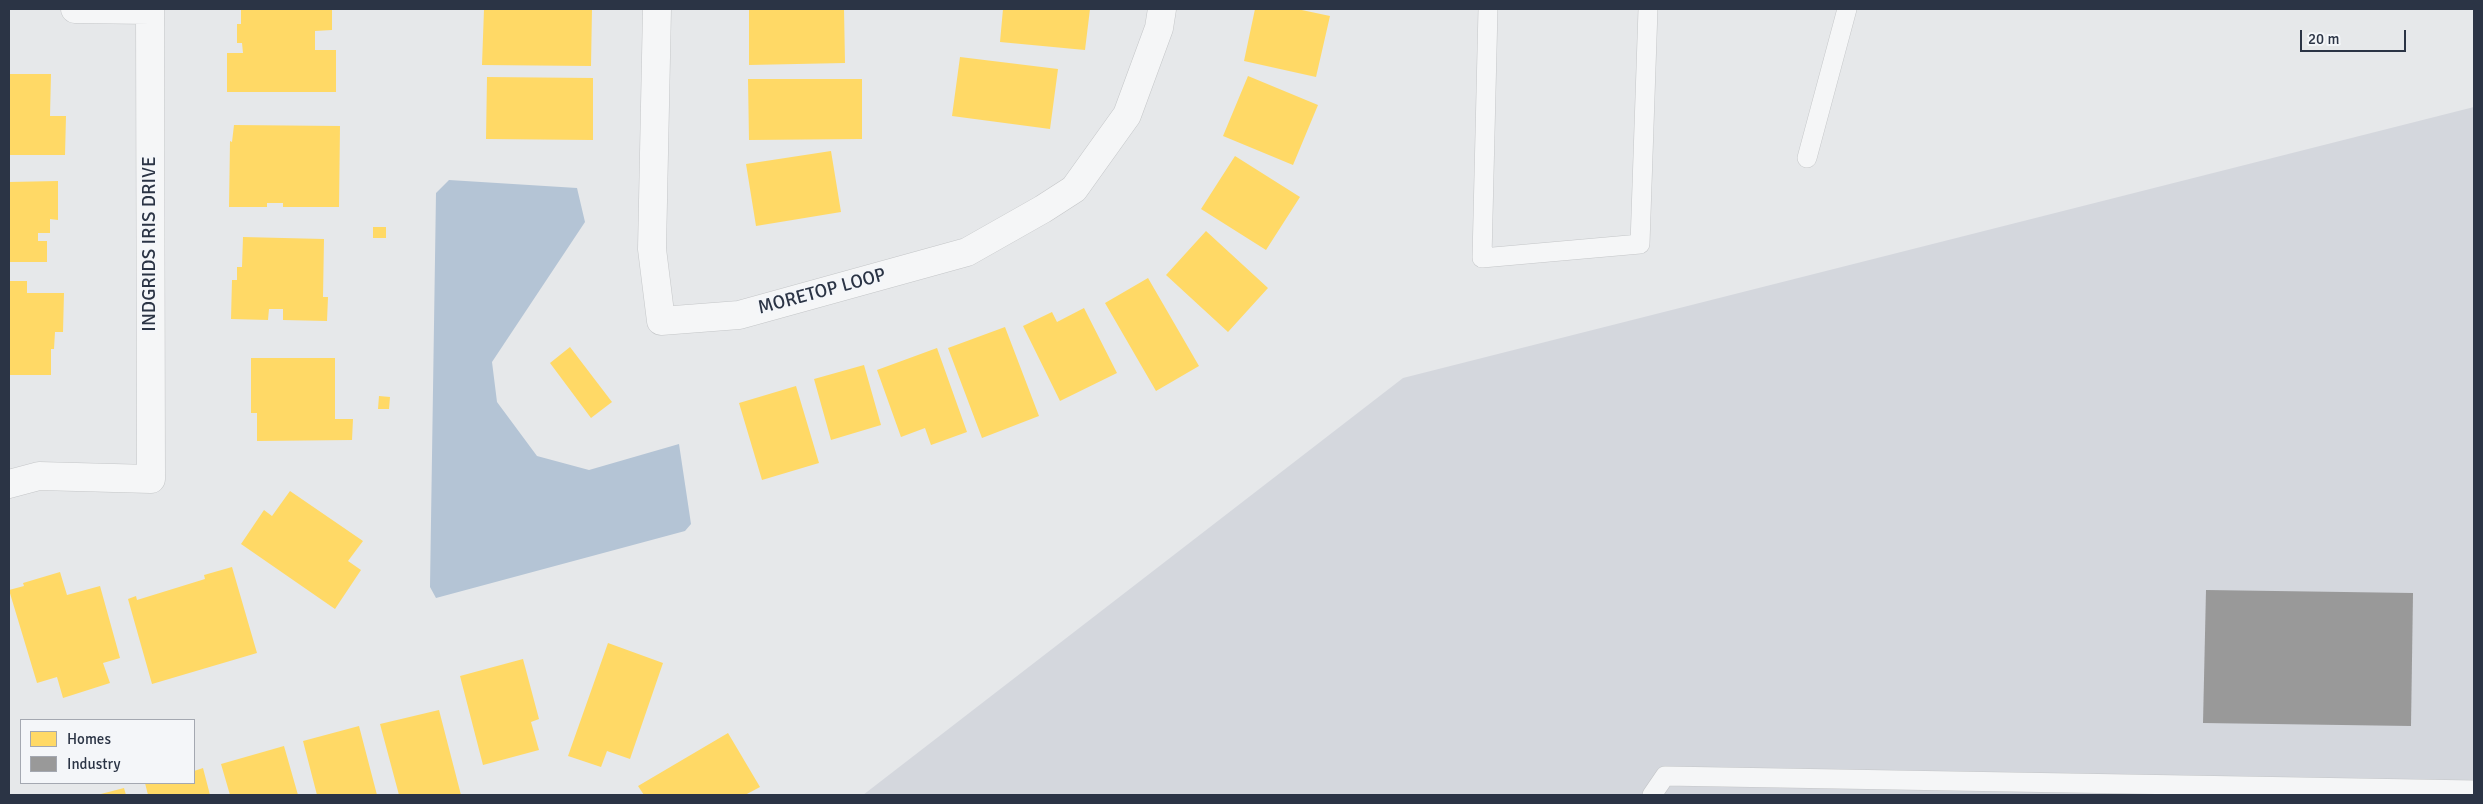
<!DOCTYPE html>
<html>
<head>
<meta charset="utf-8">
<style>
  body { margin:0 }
  #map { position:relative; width:2483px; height:804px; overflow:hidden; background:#e6e8ea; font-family:Signika,sans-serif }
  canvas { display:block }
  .frame { position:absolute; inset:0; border:10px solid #2b3445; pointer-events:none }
  .legend { position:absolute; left:20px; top:719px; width:175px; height:65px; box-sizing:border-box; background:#f4f6f9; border:1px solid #a4a8b1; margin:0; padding:6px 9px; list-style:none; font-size:15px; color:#2b3445 }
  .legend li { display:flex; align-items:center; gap:10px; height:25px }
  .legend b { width:25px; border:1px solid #a4a8b1 }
  .scale { position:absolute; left:2300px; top:30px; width:106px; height:22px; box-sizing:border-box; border:2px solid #2b3445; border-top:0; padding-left:6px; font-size:15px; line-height:18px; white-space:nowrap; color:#2b3445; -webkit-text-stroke:4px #f4f6f9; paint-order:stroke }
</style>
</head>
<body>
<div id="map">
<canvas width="2483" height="804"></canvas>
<div class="frame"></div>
<ul class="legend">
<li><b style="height:14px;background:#ffd966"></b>Homes</li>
<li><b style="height:14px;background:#999"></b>Industry</li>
</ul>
<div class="scale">20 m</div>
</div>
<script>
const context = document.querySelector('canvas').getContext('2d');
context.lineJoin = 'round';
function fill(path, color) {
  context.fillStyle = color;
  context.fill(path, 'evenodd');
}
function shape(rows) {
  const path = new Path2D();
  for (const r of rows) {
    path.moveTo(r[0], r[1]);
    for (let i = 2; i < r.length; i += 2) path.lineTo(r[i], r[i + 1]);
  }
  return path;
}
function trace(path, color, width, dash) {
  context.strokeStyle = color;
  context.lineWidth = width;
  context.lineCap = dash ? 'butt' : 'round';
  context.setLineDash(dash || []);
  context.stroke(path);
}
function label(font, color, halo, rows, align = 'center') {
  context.font = font + ' Signika,sans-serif';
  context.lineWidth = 5;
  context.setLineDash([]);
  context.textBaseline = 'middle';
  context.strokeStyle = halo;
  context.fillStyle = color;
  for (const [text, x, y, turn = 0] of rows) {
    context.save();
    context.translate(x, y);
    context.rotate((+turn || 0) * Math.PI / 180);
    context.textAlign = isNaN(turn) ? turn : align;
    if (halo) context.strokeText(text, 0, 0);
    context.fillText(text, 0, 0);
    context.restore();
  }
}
const built = shape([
  [2474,107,2474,795,863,795,1403,378]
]);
const water = shape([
  [449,180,577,188,585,222,492,362,497,402,537,456,589,470,679,444,691,524,685,531,436,598,430,587,436,193]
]);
const homes = shape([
  [484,9,592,9,591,66,482,65],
  [749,9,844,9,845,63,749,65],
  [1003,9,1090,9,1085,50,1000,42],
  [1255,9,1297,9,1330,16,1316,77,1244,61],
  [241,10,332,10,332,30,315,31,315,50,336,50,336,92,227,92,227,53,243,53,242,43,237,43,237,24,241,24],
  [960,57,1058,69,1050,129,952,116],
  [9,74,51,74,50,116,66,116,65,155,9,155],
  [1248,76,1318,105,1293,165,1223,136],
  [487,77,593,78,593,140,486,139],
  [748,79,862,79,862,139,749,140],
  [234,125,340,126,339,207,283,207,283,203,267,203,267,207,229,207,230,141,232,142],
  [831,151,841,212,756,226,746,164],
  [1235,156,1300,197,1266,250,1201,209],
  [58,181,58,220,50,219,50,233,38,233,38,241,47,241,47,262,9,262,9,182],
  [373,227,386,227,386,238,373,238],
  [1206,231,1268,288,1228,332,1166,275],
  [243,237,324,239,323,297,328,297,327,321,283,320,283,309,269,309,268,320,231,319,232,280,237,280,237,267,242,267],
  [1148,278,1199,366,1156,391,1105,303],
  [9,281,27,281,27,293,64,293,63,332,55,332,54,349,51,349,51,375,9,375],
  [1084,308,1117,373,1060,401,1023,326,1052,312,1057,322],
  [1005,327,1039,416,982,438,948,348],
  [570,347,612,402,591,418,550,363],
  [937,348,967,432,931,445,925,428,901,437,877,370],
  [251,358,335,358,335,419,353,419,352,440,257,441,257,413,251,413],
  [864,365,881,425,831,440,814,379],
  [796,386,819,463,762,480,739,403],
  [379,396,390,397,389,409,378,409],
  [290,491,363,541,348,561,361,570,335,609,241,544,264,510,272,516],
  [232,567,257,653,152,684,128,599,136,596,137,600,205,579,204,575],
  [60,572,67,595,100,586,120,658,103,663,110,683,63,698,57,677,37,683,9,590,24,586,23,583],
  [608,643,663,663,630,759,607,751,601,767,568,756],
  [523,659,539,719,531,722,539,750,483,765,460,676],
  [439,710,461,795,399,795,380,724],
  [359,726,377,795,317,795,303,741],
  [728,733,760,787,745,795,644,795,638,786],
  [284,746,298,795,230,795,221,764],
  [203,768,210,795,148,795,145,783,194,783,194,771],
  [124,788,126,795,97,795]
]);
const industry = shape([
  [2206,590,2413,593,2411,726,2203,723]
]);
const service = shape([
  [1488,9,1482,258,1640,244,1648,9],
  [1807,158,1847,9],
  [1652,795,1665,776,2474,790]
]);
const minor = shape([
  [75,9,150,10],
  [657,9,652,249,661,321,739,315,967,252,1043,209,1074,189,1127,115,1159,28,1162,9],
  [9,484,39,476,151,479,150,9]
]);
const streetNames = [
  ["INDGRIDS IRIS DRIVE",150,244,-90],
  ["MORETOP LOOP",822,292,-15]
];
fill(built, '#d4d7dd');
fill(water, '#b4c4d5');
fill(homes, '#ffd966');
fill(industry, '#999');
trace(service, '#c4c6c8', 20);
trace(minor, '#c4c6c8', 29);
trace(service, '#f5f6f7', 19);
trace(minor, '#f5f6f7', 28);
label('19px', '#2b3445', '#f4f6f9', streetNames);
</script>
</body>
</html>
